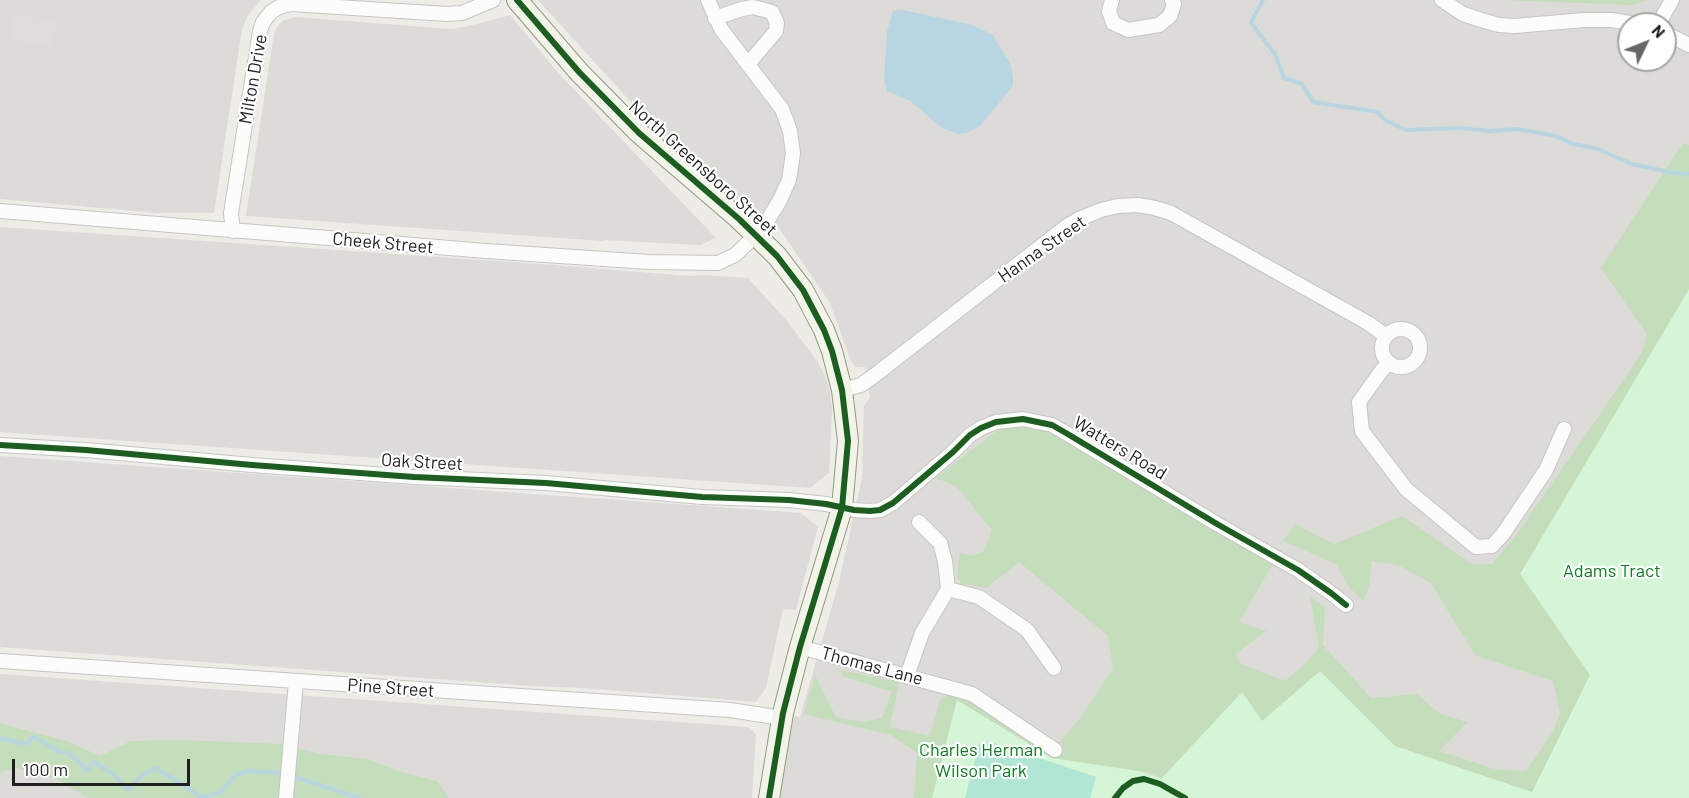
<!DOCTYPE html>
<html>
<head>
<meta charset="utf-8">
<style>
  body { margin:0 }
  #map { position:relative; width:1689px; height:798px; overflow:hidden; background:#edece7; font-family:Barlow,sans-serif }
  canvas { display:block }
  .north { position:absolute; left:1617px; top:12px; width:60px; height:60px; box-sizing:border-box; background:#fff; border:2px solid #a5a5a5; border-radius:50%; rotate:47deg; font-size:16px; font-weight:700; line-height:24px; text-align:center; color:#1f1f1f }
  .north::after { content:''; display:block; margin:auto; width:21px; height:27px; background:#676765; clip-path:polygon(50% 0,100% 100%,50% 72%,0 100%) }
  .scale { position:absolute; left:12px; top:759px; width:178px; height:27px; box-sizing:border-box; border:3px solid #1f1f1f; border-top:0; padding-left:8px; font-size:18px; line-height:21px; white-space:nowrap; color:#1f1f1f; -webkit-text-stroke:4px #fff; paint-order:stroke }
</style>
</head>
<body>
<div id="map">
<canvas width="1689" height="798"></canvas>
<div class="north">N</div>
<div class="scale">100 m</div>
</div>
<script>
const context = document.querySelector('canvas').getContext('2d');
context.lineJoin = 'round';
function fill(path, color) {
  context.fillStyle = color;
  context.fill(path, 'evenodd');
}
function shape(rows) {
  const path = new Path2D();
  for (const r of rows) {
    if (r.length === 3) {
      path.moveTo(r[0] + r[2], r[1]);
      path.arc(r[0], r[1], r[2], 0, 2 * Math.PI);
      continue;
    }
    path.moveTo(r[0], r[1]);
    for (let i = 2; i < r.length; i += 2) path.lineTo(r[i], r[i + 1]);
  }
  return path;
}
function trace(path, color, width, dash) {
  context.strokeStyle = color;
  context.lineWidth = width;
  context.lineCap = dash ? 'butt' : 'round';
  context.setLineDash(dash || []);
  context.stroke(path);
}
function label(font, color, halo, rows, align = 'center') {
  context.font = font + ' Barlow,sans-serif';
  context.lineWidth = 4.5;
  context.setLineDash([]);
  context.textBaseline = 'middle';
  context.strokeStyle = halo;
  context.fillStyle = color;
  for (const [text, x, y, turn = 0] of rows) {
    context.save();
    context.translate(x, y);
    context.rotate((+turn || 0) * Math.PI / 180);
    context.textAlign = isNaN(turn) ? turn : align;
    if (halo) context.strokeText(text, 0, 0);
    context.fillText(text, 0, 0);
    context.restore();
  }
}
const residential = shape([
  [0,0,261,0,248,15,242,29,214,213,157,213,0,199],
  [538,0,1689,0,1689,289,1590,675,1532,792,1242,693,1161,779,1138,771,932,798,769,798,783,713,800,717,839,582,862,478,864,406,870,397,865,367,855,367,850,359,830,303,779,228,754,213,651,124],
  [1629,24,1665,24,1665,60,1629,60],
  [510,15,560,75,716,238,700,245,604,240,603,241,246,216,274,34,277,27,282,21,294,17,452,29,469,26],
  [0,227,555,265,689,276,705,275,748,278,787,321,818,362,825,376,830,390,832,411,829,473,810,488,0,432],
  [0,456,801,513,818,527,796,610,783,609,766,688,756,702,582,688,531,686,0,647],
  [0,674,748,727,756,734,752,798,0,798]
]);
const forest = shape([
  [1503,0,1648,0,1632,5],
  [1683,143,1689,145,1689,798,1176,784,1147,772,1133,772,951,798,914,798,917,753,891,735,804,714,815,675,836,717,863,722,882,718,892,692,842,676,841,670,899,682,890,727,930,736,940,700,949,694,972,699,1055,748,1081,717,1113,669,1108,636,1019,562,986,588,960,583,957,576,960,553,971,556,983,552,992,530,957,487,936,478,1003,426,1031,421,1272,565,1239,622,1266,631,1235,654,1241,664,1285,681,1301,668,1319,648,1310,596,1325,607,1323,645,1371,698,1417,694,1440,714,1468,722,1439,751,1498,770,1526,771,1552,733,1560,713,1553,681,1475,655,1431,583,1398,565,1372,561,1369,587,1363,601,1349,587,1336,564,1283,541,1295,524,1334,544,1402,516,1472,564,1492,564,1515,537,1642,353,1647,334,1601,268],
  [0,723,69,742,100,756,131,741,181,740,282,744,320,754,368,759,401,772,437,781,449,798,88,798,57,779,15,767,0,773]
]);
const park = shape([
  [1689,289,1689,798,932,798,957,700,1052,758,1138,771,1161,779,1242,692,1262,721,1320,671,1395,746,1532,792,1590,675,1520,574]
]);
const pitch = shape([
  [988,741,1096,777,1090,798,965,798,979,744]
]);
const parking = shape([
  [13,14,58,20,52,48,14,39]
]);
const water = shape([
  [902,10,973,25,993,35,1010,63,1013,77,1013,86,981,125,967,133,958,134,942,128,910,101,887,91,884,78,887,31,893,11]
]);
const stream = shape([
  [1263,0,1251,23,1275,54,1284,78,1302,84,1313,102,1378,112,1385,120,1406,130,1460,128,1489,131,1518,129,1551,135,1563,139,1570,143,1598,149,1632,164,1674,173,1689,174],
  [0,738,25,744,34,737,60,752,68,753,80,763,86,771,94,762,114,775,128,790,141,776,156,768,201,797,220,793,236,775,249,771,281,773],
  [295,777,359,798]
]);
const minor = shape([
  [1112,0,1109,11,1113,23,1128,30,1159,25,1170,16,1174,4,1172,0],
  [1442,0,1463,14,1481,20,1499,25,1515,26,1584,20,1612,20,1635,24],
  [715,18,742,9,753,7,772,12,777,23,776,31,748,64],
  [1660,24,1664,14,1672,0],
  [1665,33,1689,45],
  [0,211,486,251,649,262,718,263,735,255,756,235,766,223,780,200,789,180,793,153,790,131,782,109,721,29,708,0],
  [233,231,231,213,260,31,263,22,271,12,279,7,291,4,447,14,462,13,493,0],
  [1401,348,19],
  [1390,363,1382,370,1359,402,1362,431,1406,489,1476,547,1492,546,1503,534,1546,470,1564,429],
  [842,390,861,385,875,375,1067,226,1079,219,1101,210,1118,206,1138,205,1155,208,1171,213,1368,323,1386,336],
  [0,445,86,450,252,465,414,477,546,483,702,497,789,500,826,504,854,510,870,511,880,510,893,503,953,452,970,435,981,428,996,422,1023,419,1052,425,1066,433,1217,524,1298,570,1331,593,1346,605],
  [919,522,940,543,945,561,948,589],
  [800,647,972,694,1055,750],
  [0,661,730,710,782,718],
  [907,676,922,633,948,589,979,597,1027,630,1054,668],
  [286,798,296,681]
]);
const secondary = shape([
  [517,0,579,72,639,133,739,219,777,256,803,290,824,330,832,351,842,390,848,441,842,508,800,647,783,713,769,798]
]);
const cycleway = shape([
  [517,0,579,72,639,133,739,219,777,256,803,290,824,330,832,351,842,390,848,441,842,508,800,647,783,713,769,798],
  [0,445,86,450,252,465,414,477,546,483,702,497,789,500,826,504,854,510,870,511,880,510,893,503,953,452,970,435,981,428,996,422,1023,419,1052,425,1066,433,1217,524,1298,570,1331,593,1346,605],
  [1115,798,1123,788,1133,781,1144,779,1160,784,1185,798]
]);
const streetNames = [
  ["Milton Drive",253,79,-80],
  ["North Greensboro Street",703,168,42],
  ["Cheek Street",383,243,5],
  ["Hanna Street",1042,249,-35],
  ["Watters Road",1120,448,31],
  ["Oak Street",422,462,3],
  ["Thomas Lane",872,666,15],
  ["Pine Street",391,688,4]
];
const parkNames = [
  ["Adams Tract",1612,571],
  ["Charles Herman",981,750],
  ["Wilson Park",981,771]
];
fill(residential, '#dcdbd8');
fill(forest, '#c4ddbb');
fill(park, '#d4f5d6');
fill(pitch, '#b0e7d4');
fill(parking, '#dedddb');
fill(water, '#b8d6e2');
trace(stream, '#b8d6e2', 4);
trace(minor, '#c6c6c3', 16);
trace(secondary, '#94987e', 22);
trace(minor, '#fcfcfb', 14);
trace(secondary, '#f2f4ea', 20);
trace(cycleway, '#1b5e20', 6);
label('18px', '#1f1f1f', '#fff', streetNames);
label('18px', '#06831b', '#fff', parkNames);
</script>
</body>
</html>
